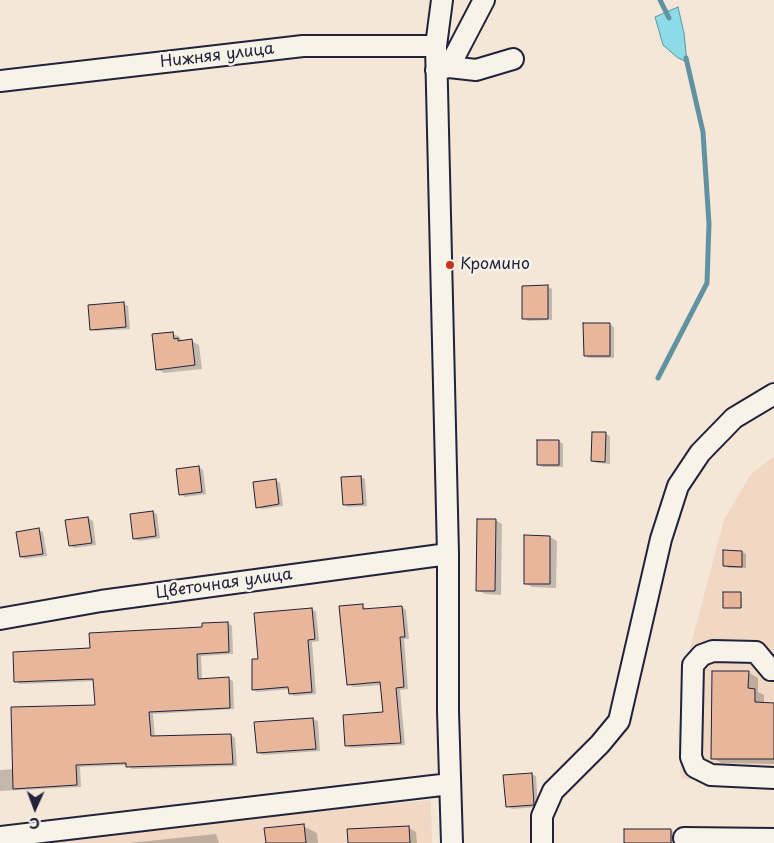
<!DOCTYPE html>
<html>
<head>
<meta charset="utf-8">
<style>
  body { margin:0 }
  #map { position:relative; width:774px; height:843px; overflow:hidden; background:#f4e7d8; font-family:"Playpen Sans",sans-serif }
  canvas { display:block }
  .north { position:absolute; left:10px; top:783px; width:50px; height:50px; -webkit-text-stroke:4px #f7f3e8; paint-order:stroke; rotate:182deg; font-size:14px; font-weight:700; line-height:20px; text-align:center; color:#22223b }
  .north::after { content:''; display:block; margin:auto; width:18px; height:22px; background:#22223b; clip-path:polygon(50% 0,100% 100%,50% 72%,0 100%) }
</style>
</head>
<body>
<div id="map">
<canvas width="774" height="843"></canvas>
<div class="north">С</div>
</div>
<script>
const context = document.querySelector('canvas').getContext('2d');
context.lineJoin = 'round';
function fill(path, color) {
  context.fillStyle = color;
  context.fill(path, 'evenodd');
}
function shape(rows) {
  const path = new Path2D();
  for (const r of rows) {
    path.moveTo(r[0], r[1]);
    for (let i = 2; i < r.length; i += 2) path.lineTo(r[i], r[i + 1]);
  }
  return path;
}
function trace(path, color, width, dash) {
  context.strokeStyle = color;
  context.lineWidth = width;
  context.lineCap = dash ? 'butt' : 'round';
  context.setLineDash(dash || []);
  context.stroke(path);
}
function label(font, color, halo, rows, align = 'center') {
  context.font = font + ' "Playpen Sans",sans-serif';
  context.lineWidth = 5;
  context.setLineDash([]);
  context.textBaseline = 'middle';
  context.strokeStyle = halo;
  context.fillStyle = color;
  for (const [text, x, y, turn = 0] of rows) {
    context.save();
    context.translate(x, y);
    context.rotate((+turn || 0) * Math.PI / 180);
    context.textAlign = isNaN(turn) ? turn : align;
    if (halo) context.strokeText(text, 0, 0);
    context.fillText(text, 0, 0);
    context.restore();
  }
}
const built = shape([
  [774,456,774,783,681,779,678,735,688,655,724,520,751,474],
  [431,800,432,843,8,843]
]);
const water = shape([
  [678,7,684,33,687,62,678,58,663,45,655,17,678,7]
]);
const shadow = shape([
  [548,287,552,289,552,320,528,321,523,318],
  [124,304,128,306,130,329,96,331,91,329],
  [609,324,614,327,614,358,589,358,585,356],
  [172,333,180,337,182,342,192,341,199,345,202,369,164,373,157,369],
  [593,433,606,434,610,436,610,464,597,463,592,461],
  [559,441,563,444,563,467,543,467,538,464],
  [199,467,203,470,206,494,185,497,180,494],
  [361,477,365,479,367,506,348,507,344,504],
  [275,480,280,483,283,506,262,509,257,507],
  [152,512,157,514,160,538,139,541,134,539],
  [88,518,93,521,96,545,74,548,70,545],
  [495,520,502,524,501,595,485,594,478,590],
  [39,530,43,532,47,556,25,559,21,557],
  [550,537,557,541,556,588,532,587,525,583],
  [742,552,746,554,746,568,729,568,724,565],
  [741,594,742,608,724,607],
  [363,606,367,610,402,607,406,610,409,639,404,639,408,689,400,690,405,745,351,748,347,746,384,713,382,685,353,687,349,684],
  [312,609,316,612,319,641,312,642,316,694,294,696,290,693,290,689,257,692,253,690,259,660],
  [228,623,232,626,233,654,201,656,202,680,228,679,233,681,234,709,153,714,155,738,231,735,235,738,237,766,132,769,127,765,80,767,81,787,0,791,0,770,14,769,96,706,95,681,20,684,16,681,91,650],
  [748,672,758,678,758,692,764,695,764,704,774,704,774,764,722,763,712,758],
  [313,719,318,721,320,751,263,755,258,752],
  [531,774,536,776,538,807,512,809,507,806],
  [303,826,317,833,318,843,267,843],
  [409,828,416,832,417,843,349,843],
  [670,830,678,835,678,843,625,843],
  [216,834,219,843,129,843]
]);
const stream = shape([
  [660,0,669,18],
  [658,378,707,283,709,224,703,132,686,58]
]);
const building = shape([
  [548,285,548,319,522,319,522,286,548,285],
  [124,302,126,327,90,330,88,305,124,302],
  [583,323,610,323,610,356,584,356,583,323],
  [173,332,174,339,178,338,178,341,192,339,195,365,156,370,152,334,173,332],
  [592,432,606,432,605,462,591,461,592,432],
  [537,440,559,440,559,465,537,465,537,440],
  [199,466,202,492,179,495,176,469,199,466],
  [361,476,363,504,343,505,341,477,361,476],
  [276,479,279,504,256,508,253,482,276,479],
  [153,511,156,536,133,539,130,514,153,511],
  [88,517,92,543,69,546,65,520,88,517],
  [477,519,496,519,495,591,476,591,477,519],
  [39,528,43,554,20,557,16,532,39,528],
  [524,535,550,536,550,584,524,584,524,535],
  [723,550,742,551,742,567,723,566,723,550],
  [723,592,741,592,741,608,723,608,723,592],
  [363,604,363,609,402,606,405,637,400,637,404,687,396,688,401,743,345,746,343,715,383,712,380,682,347,685,339,606,363,604],
  [312,608,315,639,308,640,312,692,289,694,288,687,252,690,252,659,258,659,254,613,312,608],
  [228,622,229,652,197,654,198,679,229,677,230,708,149,712,151,736,231,734,233,764,126,767,126,763,76,765,77,785,13,789,11,707,95,705,93,679,14,682,13,652,90,648,89,633,202,627,202,623,228,622],
  [712,671,749,671,748,688,755,689,755,702,774,703,774,759,711,759,712,671],
  [313,718,316,749,257,753,254,722,313,718],
  [532,773,534,805,506,807,503,775,532,773],
  [304,824,306,843,266,843,264,828,304,824],
  [409,826,410,843,348,843,347,829,409,826],
  [624,829,671,829,671,843,624,843,624,829]
]);
const minor = shape([
  [442,0,436,46,448,554,448,711,452,843],
  [449,67,476,70,513,59],
  [436,70,449,67,484,0],
  [0,81,303,46,436,46],
  [0,619,101,601,448,554],
  [774,670,771,670,756,652,713,651,702,655,693,665,691,757,695,767,711,775,774,778],
  [0,837,450,784],
  [684,838,774,839],
  [542,843,542,816,553,791,600,744,619,721,661,539,678,486,700,453,734,418,774,394]
]);
const markers = [
  [450,265,5,"#c8321e"]
];
const streetNames = [
  ["Нижняя улица",217,56,-7],
  ["Цветочная улица",224,584,-8]
];
const poiNames = [
  ["Кромино",460,265]
];
fill(built, '#f0d8c5');
fill(water, '#8bdce6');
trace(water, '#6192a2', 1);
fill(shadow, '#0003');
trace(stream, '#6192a2', 5);
fill(building, '#e8b69a');
trace(building, '#22223b', 1);
trace(minor, '#22223b', 24);
trace(minor, '#f7f3e8', 20);
for (const [x, y, r, color] of markers) {
  const dot = new Path2D();
  dot.arc(x, y, r, 0, 2 * Math.PI);
  context.fillStyle = color;
  context.fill(dot);
  trace(dot, '#f7f3e8', 2);
}
label('16px', '#22223b', '#f7f3e8', streetNames);
label('16px', '#22223b', '#f7f3e8', poiNames, 'left');
</script>
</body>
</html>
